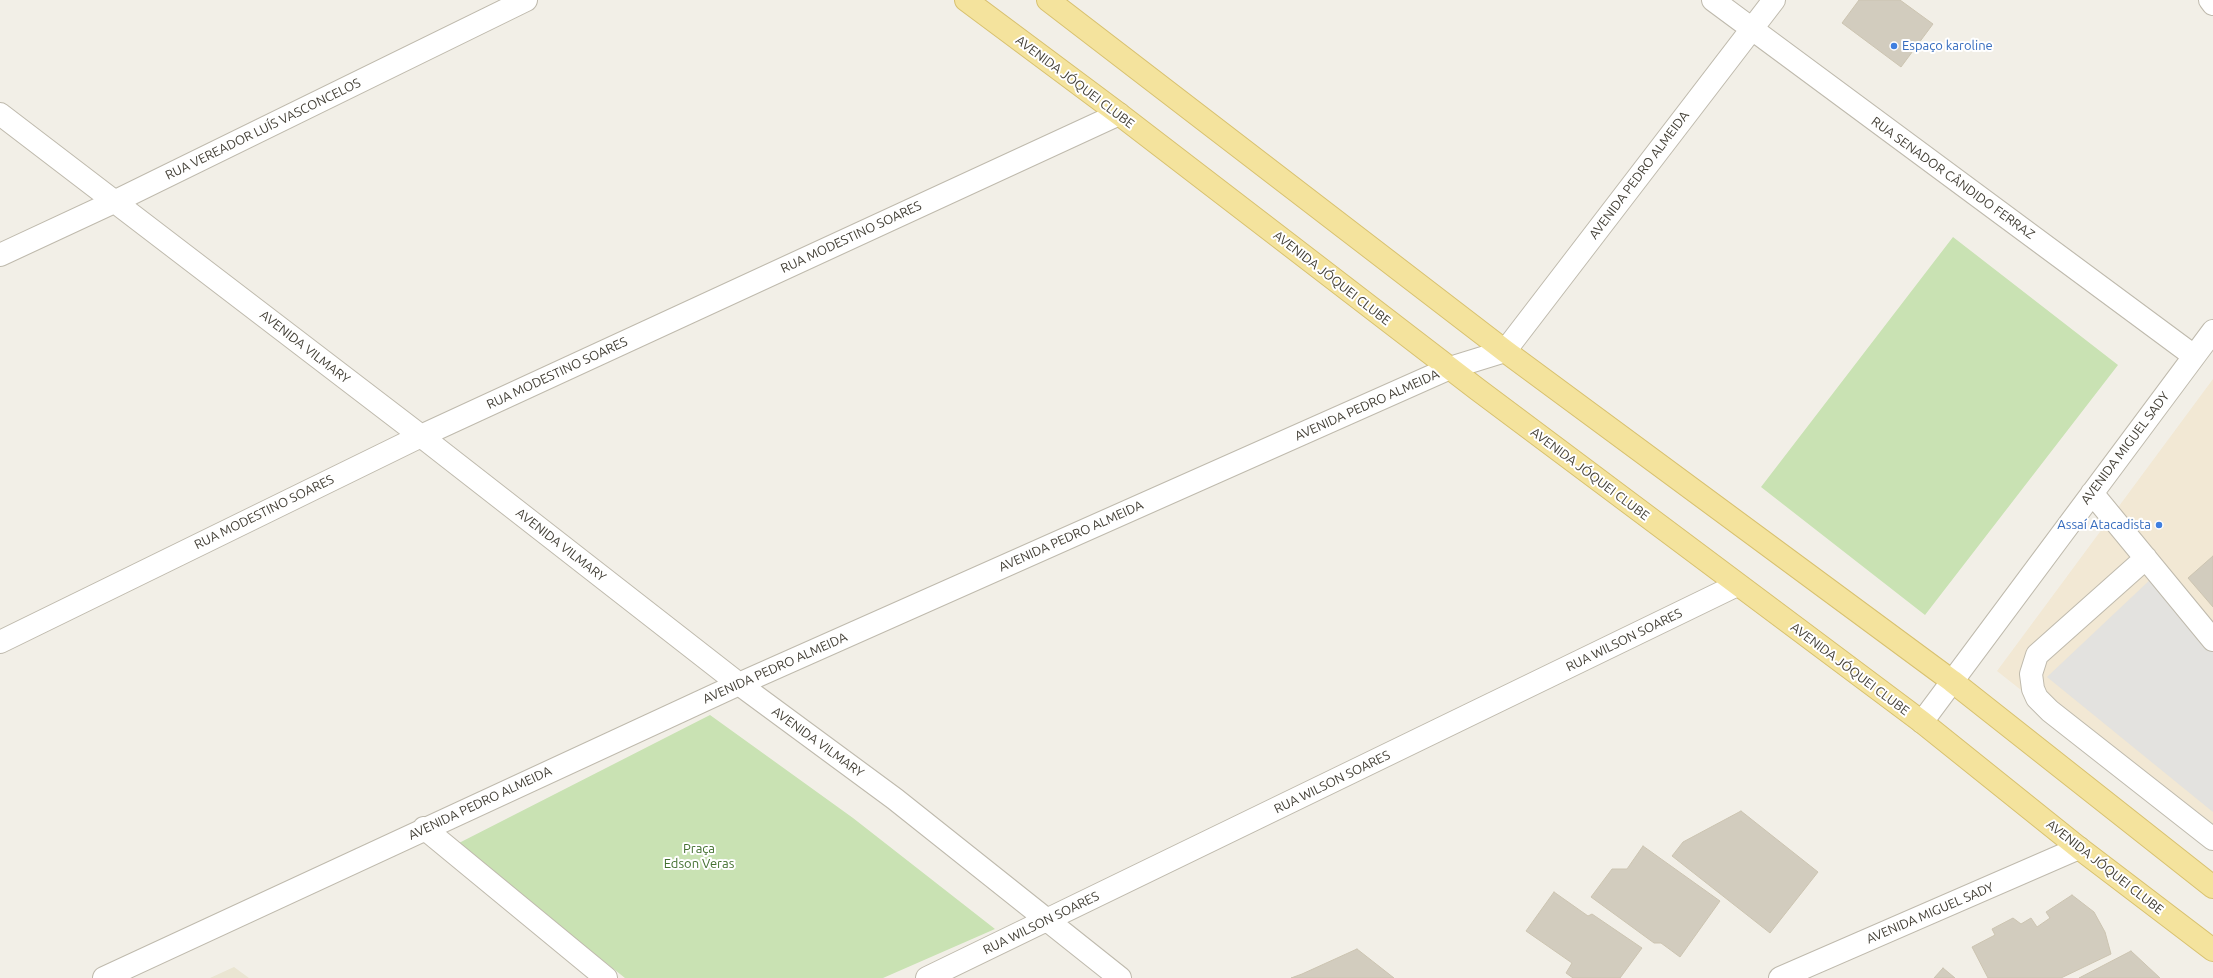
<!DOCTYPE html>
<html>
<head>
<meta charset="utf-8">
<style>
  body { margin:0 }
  canvas { display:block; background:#f2efe7 }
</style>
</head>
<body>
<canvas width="2213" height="978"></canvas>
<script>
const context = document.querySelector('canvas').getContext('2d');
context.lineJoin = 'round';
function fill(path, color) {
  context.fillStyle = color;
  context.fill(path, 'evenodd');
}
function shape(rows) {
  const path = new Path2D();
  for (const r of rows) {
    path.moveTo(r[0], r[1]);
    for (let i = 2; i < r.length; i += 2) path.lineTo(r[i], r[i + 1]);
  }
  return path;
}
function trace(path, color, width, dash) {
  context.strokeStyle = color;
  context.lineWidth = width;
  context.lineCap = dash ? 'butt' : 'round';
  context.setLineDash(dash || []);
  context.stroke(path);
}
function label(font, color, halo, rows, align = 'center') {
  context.font = font + ' Ubuntu,sans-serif';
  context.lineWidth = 4;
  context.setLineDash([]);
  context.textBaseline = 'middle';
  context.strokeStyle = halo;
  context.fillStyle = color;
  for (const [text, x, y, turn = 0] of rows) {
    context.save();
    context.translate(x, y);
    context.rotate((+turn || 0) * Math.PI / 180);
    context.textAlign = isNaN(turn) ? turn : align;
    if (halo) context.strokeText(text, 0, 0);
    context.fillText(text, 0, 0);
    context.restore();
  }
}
const commercial = shape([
  [2213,379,2213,842,1997,671]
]);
const education = shape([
  [234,967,249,978,210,978]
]);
const green = shape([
  [1953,237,2118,365,1925,615,1761,487],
  [710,715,853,818,995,929,883,978,625,978,457,844]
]);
const parking = shape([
  [2152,578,2213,647,2213,812,2047,677]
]);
const building = shape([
  [1859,0,1900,0,1933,24,1901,67,1842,23,1859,0],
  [2213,556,2213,607,2188,578,2213,556],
  [1741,811,1818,872,1770,933,1672,856,1683,842,1741,811],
  [1643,846,1720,901,1680,957,1661,943,1654,943,1591,897,1612,869,1627,869,1643,846],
  [1554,892,1588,916,1592,914,1642,948,1620,978,1573,978,1566,973,1572,963,1526,931,1554,892],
  [2072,895,2094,912,2105,932,2111,954,2061,978,1988,978,1972,947,1995,935,1992,929,2013,918,2021,924,2031,918,2037,927,2050,918,2046,912,2072,895],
  [1357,949,1394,978,1291,978,1302,974,1357,949],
  [2131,951,2160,978,2079,978,2131,951],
  [1943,968,1955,978,1934,978,1943,968]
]);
const minor = shape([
  [1713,0,2194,356],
  [2210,0,2213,4],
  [0,114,421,436,739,684,895,799,1120,978],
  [0,255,116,201,526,0],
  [2092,493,2213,640],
  [2146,558,2037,655,2031,674,2033,689,2037,698,2050,711,2213,839],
  [0,642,421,436,1119,114],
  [1922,722,2213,331],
  [424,828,606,978],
  [104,978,739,684,1450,368,1505,351,1774,0],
  [927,978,1737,585],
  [1780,978,2079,848]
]);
const major = shape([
  [966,0,1119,114,1477,389,1922,722,2079,848,2213,950],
  [1048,0,1505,351,1952,681,2213,887]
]);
const markers = [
  [1894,46,4,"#3f7fe0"],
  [2159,525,4,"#3f7fe0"]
];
const shopNames = [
  ["Espaço karoline",1902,46],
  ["Assaí Atacadista",2151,525,"right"]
];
const streetNames = [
  ["AVENIDA JÓQUEI CLUBE",1075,82,37],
  ["RUA VEREADOR LUÍS VASCONCELOS",263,129,-26],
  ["AVENIDA PEDRO ALMEIDA",1639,175,-53],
  ["RUA SENADOR CÂNDIDO FERRAZ",1953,178,36],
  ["RUA MODESTINO SOARES",851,237,-25],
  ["AVENIDA JÓQUEI CLUBE",1332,278,38],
  ["AVENIDA VILMARY",305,347,38],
  ["RUA MODESTINO SOARES",557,373,-25],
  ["AVENIDA PEDRO ALMEIDA",1367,405,-24],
  ["AVENIDA MIGUEL SADY",2125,448,-53],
  ["AVENIDA JÓQUEI CLUBE",1590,474,37],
  ["RUA MODESTINO SOARES",264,512,-26],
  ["AVENIDA PEDRO ALMEIDA",1071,536,-24],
  ["AVENIDA VILMARY",561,545,38],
  ["RUA WILSON SOARES",1624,640,-26],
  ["AVENIDA PEDRO ALMEIDA",775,668,-24],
  ["AVENIDA JÓQUEI CLUBE",1850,669,37],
  ["AVENIDA VILMARY",818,742,36],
  ["RUA WILSON SOARES",1332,782,-26],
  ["AVENIDA PEDRO ALMEIDA",480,803,-25],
  ["AVENIDA JÓQUEI CLUBE",2105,867,38],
  ["AVENIDA MIGUEL SADY",1930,913,-23],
  ["RUA WILSON SOARES",1041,923,-26]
];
const parkNames = [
  ["Praça",699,849],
  ["Edson Veras",699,864]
];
fill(commercial, '#f2e8d4');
fill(education, '#eae5d2');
fill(green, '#c9e2b3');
fill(parking, '#e3e2df');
fill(building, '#d2ccbe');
trace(building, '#ccc4b1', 1);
trace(minor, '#bfbaad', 24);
trace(major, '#d8c16f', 24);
trace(minor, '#fff', 22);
trace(major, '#f4e39d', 22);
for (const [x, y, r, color] of markers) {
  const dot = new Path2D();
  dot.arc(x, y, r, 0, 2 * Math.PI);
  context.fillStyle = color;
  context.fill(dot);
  trace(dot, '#fff', 1.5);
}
label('13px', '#366cbe', '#fff', shopNames, 'left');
label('13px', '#444037', '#fff', streetNames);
label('13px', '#437030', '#fff', parkNames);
</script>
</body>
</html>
